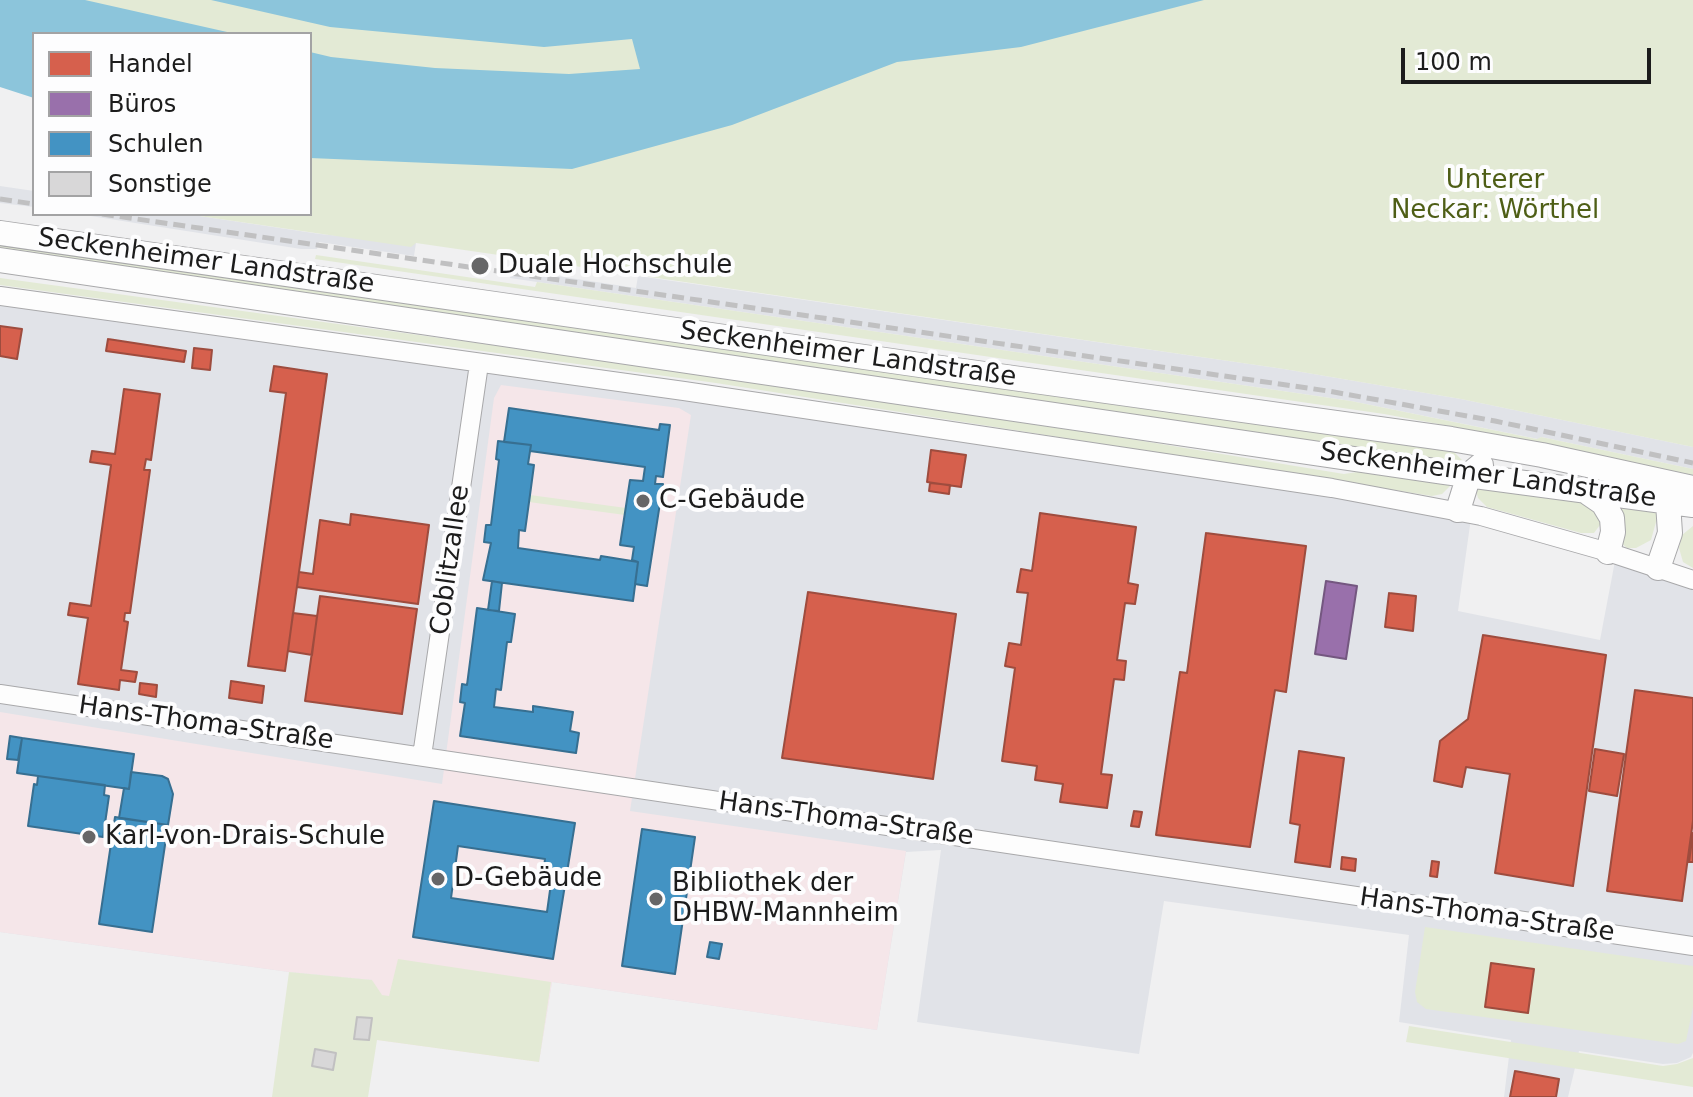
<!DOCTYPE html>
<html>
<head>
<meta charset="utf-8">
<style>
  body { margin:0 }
  #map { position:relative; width:1693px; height:1097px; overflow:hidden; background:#f0f0f1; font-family:"DejaVu Sans",sans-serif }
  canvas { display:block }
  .legend { position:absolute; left:32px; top:32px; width:280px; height:184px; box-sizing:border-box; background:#fdfdfe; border:2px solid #a3a3a4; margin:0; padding:10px 14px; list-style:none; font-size:24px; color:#1c1c1c }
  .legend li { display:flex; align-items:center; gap:16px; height:40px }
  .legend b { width:40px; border:2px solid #a3a3a4 }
  .scale { position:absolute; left:1401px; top:48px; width:250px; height:36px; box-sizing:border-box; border:4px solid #1c1c1c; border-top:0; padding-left:10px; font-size:24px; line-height:28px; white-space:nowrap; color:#1c1c1c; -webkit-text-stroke:6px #fdfdfe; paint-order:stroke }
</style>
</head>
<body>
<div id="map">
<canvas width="1693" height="1097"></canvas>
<ul class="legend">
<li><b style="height:22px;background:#d6604d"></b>Handel</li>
<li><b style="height:22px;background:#9970ab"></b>Büros</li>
<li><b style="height:22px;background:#4393c3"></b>Schulen</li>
<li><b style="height:22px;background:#d8d7d8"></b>Sonstige</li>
</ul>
<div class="scale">100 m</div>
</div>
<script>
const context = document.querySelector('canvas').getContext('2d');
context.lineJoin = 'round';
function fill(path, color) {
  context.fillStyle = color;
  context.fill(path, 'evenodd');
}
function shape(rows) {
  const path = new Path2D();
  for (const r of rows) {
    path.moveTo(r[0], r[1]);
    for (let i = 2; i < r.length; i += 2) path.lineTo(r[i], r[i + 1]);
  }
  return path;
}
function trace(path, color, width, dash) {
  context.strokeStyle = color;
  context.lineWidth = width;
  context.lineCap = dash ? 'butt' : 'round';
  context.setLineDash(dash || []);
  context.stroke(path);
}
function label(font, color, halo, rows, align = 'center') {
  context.font = font + ' "DejaVu Sans",sans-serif';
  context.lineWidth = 8;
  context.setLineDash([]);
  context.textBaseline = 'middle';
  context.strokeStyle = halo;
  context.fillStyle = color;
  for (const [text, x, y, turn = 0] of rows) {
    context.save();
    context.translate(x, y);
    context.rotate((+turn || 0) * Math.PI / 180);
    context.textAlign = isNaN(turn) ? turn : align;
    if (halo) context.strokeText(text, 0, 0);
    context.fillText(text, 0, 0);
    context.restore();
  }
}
const built = shape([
  [0,186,34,191,34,207,0,203],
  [78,214,186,214,320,234,416,243,414,256,319,242,317,249,301,249],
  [511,269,636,288,638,276,1284,369,1461,399,1693,447,1693,469,1541,437,1538,439,1351,401,510,278],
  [0,302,835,422,1471,518,1458,611,1600,640,1615,561,1693,588,1693,1053,1691,1057,1677,1063,1663,1064,1579,1051,1568,1097,1504,1097,1511,1040,1399,1022,1409,935,1164,901,1139,1054,917,1022,941,850,906,852,877,1030,552,982,539,1062,372,980,289,972,0,932]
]);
const education = shape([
  [501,385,679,408,691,415,630,811,906,851,877,1030,552,982,539,1062,377,1040,372,980,289,972,0,932,0,712,442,784,494,398]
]);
const green = shape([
  [0,0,1693,0,1693,447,1461,399,1284,369,416,243,411,247,186,214,310,214,310,34,34,34],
  [0,243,970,384,1357,436,1454,452,1465,463,0,249],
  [316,255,535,287,537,282,1351,401,1537,439,1541,437,1693,469,1693,480,1498,435,1384,414,315,259],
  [0,278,595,359,1112,436,1344,474,1364,471,1452,484,1442,494,1432,496,716,383,0,285],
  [1475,487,1583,500,1602,514,1600,525,1594,533,1581,533,1487,507,1478,498],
  [530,495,626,508,625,515,529,502],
  [1661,504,1651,540,1636,548,1627,548,1620,542,1617,507],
  [1693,526,1693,568,1683,562,1679,548,1682,535],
  [1425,927,1693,966,1693,1007,1686,1041,1678,1044,1426,1009,1417,1002,1415,992],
  [398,959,551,982,539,1062,377,1040,368,1097,272,1097,289,972,372,980,382,995,389,996],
  [1409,1026,1663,1066,1677,1064,1693,1058,1693,1087,1406,1042]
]);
const water = shape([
  [0,0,85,0,236,34,34,34,34,98,0,87],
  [211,0,1204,0,1021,47,897,62,732,125,572,169,310,158,310,52,331,57,435,68,569,74,640,69,632,39,544,47,458,39,330,27]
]);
const shops = shape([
  [0,326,22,329,17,359,0,356,0,326],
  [108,339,186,351,184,362,106,351,108,339],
  [194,348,212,350,210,370,192,368,194,348],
  [274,366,327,374,285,671,248,666,286,393,270,391,274,366],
  [124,389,160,394,151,460,146,459,144,470,150,470,130,613,125,613,124,621,128,622,121,670,137,672,135,682,120,680,119,690,78,684,88,618,68,615,70,603,91,606,111,465,90,462,92,451,115,454,124,389],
  [931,450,966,455,961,487,927,482,931,450],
  [930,483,950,485,949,494,929,491,930,483],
  [1040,513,1136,527,1128,583,1138,585,1135,604,1125,603,1117,660,1126,661,1124,680,1114,679,1101,774,1112,775,1107,808,1060,802,1063,784,1035,780,1037,766,1002,761,1015,668,1005,666,1009,643,1021,645,1028,593,1017,592,1021,569,1032,571,1040,513],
  [351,514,429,525,418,604,297,587,299,572,313,574,320,520,350,525,351,514],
  [1206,533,1306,546,1286,692,1275,690,1250,847,1156,835,1180,672,1187,673,1206,533],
  [808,592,956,614,933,779,782,758,808,592],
  [1389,593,1416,596,1413,631,1385,627,1389,593],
  [320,596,417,609,402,714,305,701,320,596],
  [293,613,317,616,312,655,288,651,293,613],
  [1483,635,1606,655,1573,886,1495,873,1510,774,1466,767,1462,787,1434,781,1440,741,1468,719,1483,635],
  [231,681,264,686,262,703,229,698,231,681],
  [140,683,157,685,156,697,139,694,140,683],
  [1635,690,1693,698,1693,821,1682,901,1607,891,1635,690],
  [1595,749,1624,754,1617,796,1589,791,1595,749],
  [1299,751,1344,758,1330,867,1295,862,1300,825,1290,823,1299,751],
  [1134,811,1142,812,1139,827,1131,826,1134,811],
  [1693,833,1693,862,1689,862,1693,833],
  [1342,857,1356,859,1355,871,1341,869,1342,857],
  [1432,861,1439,862,1437,877,1430,876,1432,861],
  [1491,963,1534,969,1528,1013,1485,1007,1491,963],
  [1515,1071,1559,1079,1556,1097,1510,1097,1515,1071]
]);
const offices = shape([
  [1326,581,1357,586,1346,659,1315,654,1326,581]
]);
const schools = shape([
  [509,408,659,430,660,424,670,425,663,477,656,476,655,484,663,484,647,586,635,584,638,562,632,560,634,547,620,545,630,480,643,481,645,467,530,451,531,445,504,442,509,408],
  [498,441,531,445,528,464,534,465,530,495,525,531,519,530,518,548,600,560,601,556,638,562,633,601,483,580,491,543,484,542,486,525,491,525,499,460,496,459,498,441],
  [492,581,502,583,499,611,488,610,492,581],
  [477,608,515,614,511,642,507,642,501,690,496,689,494,707,533,712,533,706,573,712,570,731,579,733,576,753,460,736,465,703,460,702,462,684,467,685,477,608],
  [10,736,22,738,18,760,7,759,10,736],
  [22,738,134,754,129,789,17,773,22,738],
  [131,772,162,776,168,779,173,794,168,825,119,818,124,788,129,789,131,772],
  [38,776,105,785,104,795,109,796,103,837,28,826,34,784,37,785,38,776],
  [434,801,575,823,553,959,413,937,434,801],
  [458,846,545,859,543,875,552,876,547,912,451,898,458,846],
  [115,817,168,825,152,932,99,924,115,817],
  [642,829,695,837,675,974,622,966,642,829],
  [710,942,722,944,719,959,707,957,710,942]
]);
const building = shape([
  [357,1017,372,1018,369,1040,354,1039,357,1017],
  [315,1049,336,1053,333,1070,312,1066,315,1049]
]);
const minor = shape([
  [0,296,684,391,1332,488,1481,516,1608,552,1693,580],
  [0,694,1693,946],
  [422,756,479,364]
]);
const secondary = shape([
  [0,233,927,366,1451,439,1542,455,1693,488],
  [0,260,1443,472,1693,505],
  [1584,490,1603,503,1612,518,1613,532,1608,552],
  [1458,510,1469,475,1481,465],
  [1658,568,1670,533,1667,488]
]);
const rail = shape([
  [0,199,34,204],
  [102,214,1328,391,1495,421,1693,463]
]);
const markers = [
  [480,266,10,"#666667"],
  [643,501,8,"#666667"],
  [89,837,8,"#666667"],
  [438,879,8,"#666667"],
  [656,899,8,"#666667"]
];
const parkNames = [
  ["Unterer",1495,181],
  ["Neckar: Wörthel",1495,211]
];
const streetNames = [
  ["Seckenheimer Landstraße",206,262,8],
  ["Seckenheimer Landstraße",848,355,8],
  ["Seckenheimer Landstraße",1488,476,8],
  ["Coblitzallee",451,560,-82],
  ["Hans-Thoma-Straße",206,724,8],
  ["Hans-Thoma-Straße",846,820,8],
  ["Hans-Thoma-Straße",1487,916,8]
];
const poiNames = [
  ["Duale Hochschule",498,266],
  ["C-Gebäude",659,501],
  ["Karl-von-Drais-Schule",105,837],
  ["D-Gebäude",454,879],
  ["Bibliothek der",672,884],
  ["DHBW-Mannheim",672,914]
];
fill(built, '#e1e3e8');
fill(education, '#f5e6e9');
fill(green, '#e3ead5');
fill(water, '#8cc5db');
fill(shops, '#d6604d');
trace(shops, '#9e4c3e', 2);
fill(offices, '#9970ab');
trace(offices, '#745780', 2);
fill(schools, '#4393c3');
trace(schools, '#376f91', 2);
fill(building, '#d8d7d8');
trace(building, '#c1c0c1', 2);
trace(minor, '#a8a8aa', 20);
trace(secondary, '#a8a8aa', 26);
trace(minor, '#fdfdfd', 18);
trace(secondary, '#fdfdfd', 24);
trace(rail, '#c0c0c1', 5, [12, 6]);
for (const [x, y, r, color] of markers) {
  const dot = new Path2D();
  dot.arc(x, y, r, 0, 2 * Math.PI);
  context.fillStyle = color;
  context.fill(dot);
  trace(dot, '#fdfdfe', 3);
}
label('26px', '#4e5e16', '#fdfdfe', parkNames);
label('26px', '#1c1c1c', '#fdfdfe', streetNames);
label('26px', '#1c1c1c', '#fdfdfe', poiNames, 'left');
</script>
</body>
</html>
